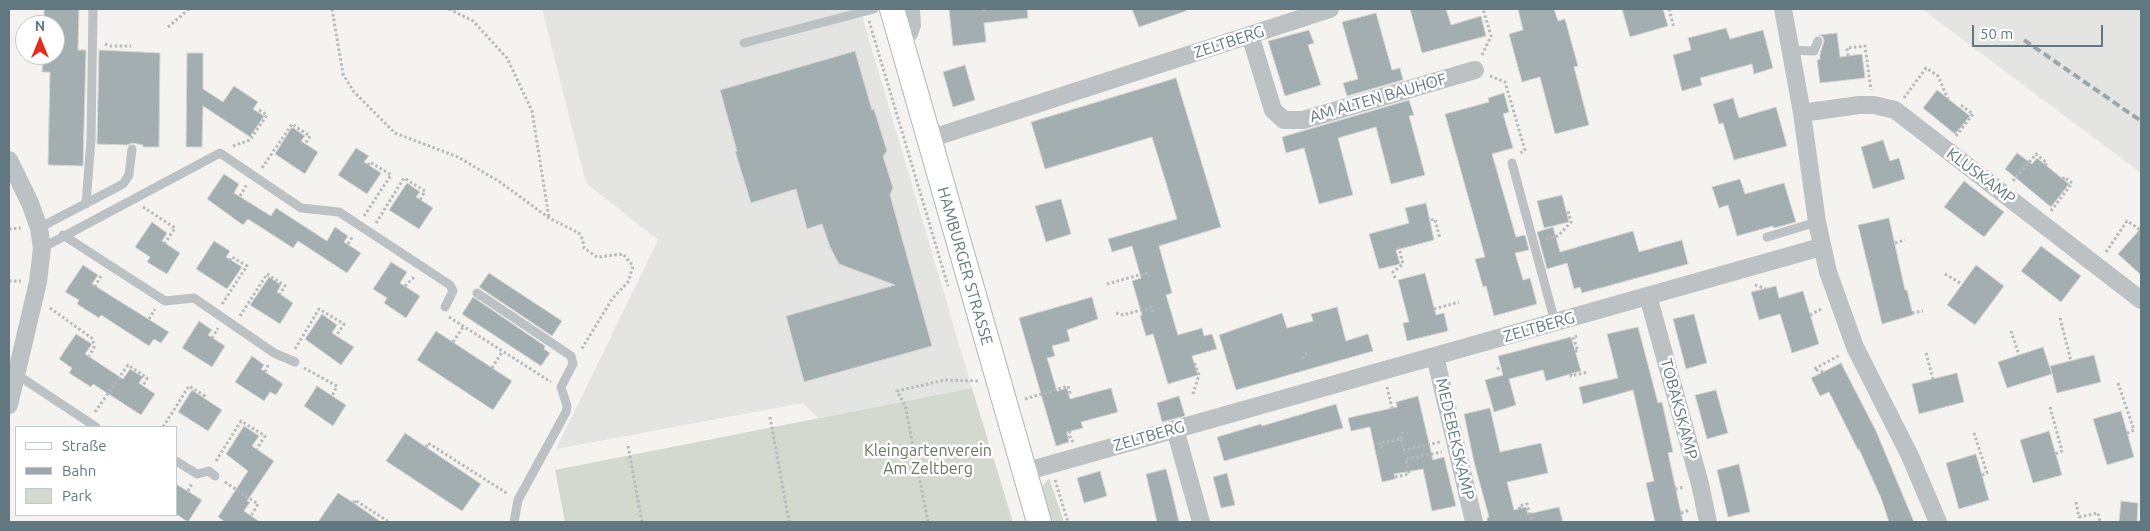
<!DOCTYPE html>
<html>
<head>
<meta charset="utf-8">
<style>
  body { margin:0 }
  #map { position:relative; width:2150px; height:531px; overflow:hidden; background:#f4f3ef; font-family:Ubuntu,sans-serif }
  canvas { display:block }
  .frame { position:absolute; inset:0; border:10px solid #627881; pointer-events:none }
  .legend { position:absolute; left:15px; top:426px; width:162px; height:90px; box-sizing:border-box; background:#fff; border:1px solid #c0c9cd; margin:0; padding:6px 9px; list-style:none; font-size:15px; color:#627881 }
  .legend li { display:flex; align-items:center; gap:10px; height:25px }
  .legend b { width:25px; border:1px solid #c0c9cd }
  .north { position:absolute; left:15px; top:15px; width:50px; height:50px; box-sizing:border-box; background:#fff; border:1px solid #c0c9cd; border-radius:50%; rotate:0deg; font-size:14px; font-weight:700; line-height:20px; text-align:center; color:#627881 }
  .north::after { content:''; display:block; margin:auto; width:18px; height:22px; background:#e52d1f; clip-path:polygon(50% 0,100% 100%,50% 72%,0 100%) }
  .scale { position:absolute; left:1972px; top:25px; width:131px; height:22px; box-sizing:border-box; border:2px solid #627881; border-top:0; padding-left:6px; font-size:15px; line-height:18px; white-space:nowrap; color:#627881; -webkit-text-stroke:4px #fff; paint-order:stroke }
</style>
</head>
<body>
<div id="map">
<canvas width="2150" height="531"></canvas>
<div class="frame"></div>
<ul class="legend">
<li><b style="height:6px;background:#fff"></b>Straße</li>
<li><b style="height:6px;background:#9da6aa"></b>Bahn</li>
<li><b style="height:14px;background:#d4d9cf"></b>Park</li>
</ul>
<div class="north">N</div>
<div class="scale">50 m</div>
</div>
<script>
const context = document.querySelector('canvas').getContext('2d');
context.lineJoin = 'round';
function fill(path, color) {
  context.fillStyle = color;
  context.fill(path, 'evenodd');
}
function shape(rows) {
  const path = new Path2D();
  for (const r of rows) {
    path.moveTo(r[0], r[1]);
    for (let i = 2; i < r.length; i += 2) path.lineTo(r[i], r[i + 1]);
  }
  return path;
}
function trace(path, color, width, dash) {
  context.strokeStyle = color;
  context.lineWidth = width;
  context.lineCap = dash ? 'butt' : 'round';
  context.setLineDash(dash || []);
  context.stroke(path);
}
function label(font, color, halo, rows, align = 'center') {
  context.font = font + ' Ubuntu,sans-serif';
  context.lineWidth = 5;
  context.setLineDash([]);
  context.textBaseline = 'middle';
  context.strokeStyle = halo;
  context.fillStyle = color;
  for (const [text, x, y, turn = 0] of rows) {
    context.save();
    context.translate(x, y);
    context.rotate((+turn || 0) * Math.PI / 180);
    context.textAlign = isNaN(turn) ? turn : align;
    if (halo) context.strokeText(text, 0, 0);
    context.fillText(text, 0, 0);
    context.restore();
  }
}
const built = shape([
  [542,9,860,9,972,388,818,418,803,403,556,449,658,240,586,183],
  [1922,9,2141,9,2141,173]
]);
const green = shape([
  [972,388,1013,522,565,522,555,470],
  [1049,478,1064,522,1052,522,1042,487]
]);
const building = shape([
  [44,9,79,9,78,50,86,50,83,166,48,165,50,72,42,72,43,55,55,55,55,25,44,25,44,9],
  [949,9,1027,9,1028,18,984,23,986,42,953,46,949,9],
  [1132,9,1186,9,1186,11,1139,27,1132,9],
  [1410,9,1446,9,1451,25,1481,16,1486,36,1422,53,1410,9],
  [1518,9,1554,9,1558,21,1565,19,1578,66,1574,67,1589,125,1555,134,1540,77,1522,82,1509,34,1523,30,1518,9],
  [1622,9,1663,9,1668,26,1630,37,1622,9],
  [1376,13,1392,70,1400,68,1403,80,1347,96,1343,83,1358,79,1342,22,1376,13],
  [1726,28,1730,39,1763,30,1773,68,1754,74,1752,64,1700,78,1702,85,1682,91,1673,55,1691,50,1688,38,1726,28],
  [1309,30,1314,43,1308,45,1321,85,1285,96,1268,41,1309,30],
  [1837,33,1840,57,1862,54,1865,78,1820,83,1817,60,1820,59,1820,54,1824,41,1823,37,1819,35,1837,33],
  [99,50,160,53,159,147,143,147,143,145,132,143,127,145,97,144,99,50],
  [855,51,872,110,874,109,887,151,883,156,893,188,890,195,932,346,804,382,786,316,895,285,839,264,830,247,822,224,807,229,796,189,751,203,735,151,737,151,720,90,855,51],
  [187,53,203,53,203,89,223,102,234,86,258,102,253,109,264,116,250,137,203,106,202,147,186,147,187,53],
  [965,65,975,100,953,107,943,72,965,65],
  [1176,78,1221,227,1159,246,1172,293,1166,295,1178,335,1202,328,1204,336,1212,334,1217,349,1192,356,1198,375,1168,384,1153,334,1146,336,1140,316,1142,315,1132,281,1141,278,1132,246,1112,252,1108,239,1177,219,1152,137,1045,169,1031,122,1176,78],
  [1937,90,1970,116,1955,134,1923,108,1937,90],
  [1504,93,1509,112,1503,114,1513,148,1492,154,1516,237,1525,235,1529,250,1515,253,1523,280,1530,278,1537,304,1494,316,1486,286,1483,287,1475,259,1485,257,1445,114,1489,102,1488,98,1504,93],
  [1733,98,1739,118,1776,107,1787,146,1734,160,1723,123,1719,124,1713,104,1733,98],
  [1409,100,1414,115,1409,116,1425,175,1391,184,1376,127,1338,138,1353,195,1319,204,1304,148,1286,153,1282,137,1409,100],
  [292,127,305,136,301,141,318,152,305,174,275,154,292,127],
  [1883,140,1890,161,1899,158,1905,179,1873,189,1861,147,1883,140],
  [356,148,369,156,364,162,381,173,367,194,338,175,356,148],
  [2017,153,2032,164,2037,158,2069,184,2051,207,2005,169,2017,153],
  [224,174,239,184,234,193,271,216,276,208,327,241,335,227,348,236,344,242,361,253,347,273,298,241,293,248,248,219,243,225,207,199,224,174],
  [1740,179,1745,194,1784,183,1796,222,1774,228,1773,226,1737,236,1728,205,1719,208,1712,187,1740,179],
  [1964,181,2004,212,1984,237,1944,207,1964,181],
  [407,183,420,192,416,197,433,208,419,229,389,210,407,183],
  [1562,195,1569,222,1544,228,1537,201,1562,195],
  [1061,199,1071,234,1046,242,1035,206,1061,199],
  [1426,203,1434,240,1396,250,1400,264,1379,269,1369,234,1409,223,1405,208,1426,203],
  [1889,218,1905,290,1907,290,1913,315,1882,324,1858,225,1889,218],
  [152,222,167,233,162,241,180,253,167,274,147,262,150,257,135,247,152,222],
  [1553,227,1560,252,1633,231,1639,252,1682,240,1688,264,1582,293,1580,287,1574,289,1567,263,1547,269,1537,232,1553,227],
  [2141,228,2141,275,2118,254,2141,228],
  [214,241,230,251,226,257,242,267,227,289,196,269,214,241],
  [2041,246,2081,276,2061,302,2021,271,2041,246],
  [391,262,407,272,400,283,420,296,406,318,384,303,387,298,373,289,391,262],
  [83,265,98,275,92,284,169,332,161,343,154,339,149,346,101,315,99,318,77,304,79,300,65,292,83,265],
  [1976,265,2004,286,1975,325,1947,305,1976,265],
  [489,273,562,321,552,336,479,287,489,273],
  [1425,273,1436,315,1444,313,1448,331,1407,341,1403,323,1409,322,1398,280,1425,273],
  [269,277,281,285,277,292,293,303,280,324,250,305,269,277],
  [1776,286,1779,298,1803,291,1819,344,1792,353,1780,314,1759,320,1751,292,1776,286],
  [473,297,545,346,544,349,550,353,541,366,462,314,473,297],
  [1092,297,1098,319,1067,330,1070,341,1052,346,1055,356,1047,358,1057,391,1067,388,1070,399,1111,388,1118,412,1081,422,1083,428,1067,432,1069,442,1056,446,1019,318,1092,297],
  [1337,307,1346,341,1368,334,1373,351,1236,390,1219,335,1282,313,1287,328,1313,321,1311,314,1337,307],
  [322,314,337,325,332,333,354,347,341,365,305,339,322,314],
  [1694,314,1707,363,1686,369,1673,319,1694,314],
  [199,321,212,330,208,335,225,346,212,367,182,348,199,321],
  [1638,327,1658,403,1662,402,1673,452,1668,453,1683,522,1655,522,1646,483,1654,481,1633,390,1583,404,1579,387,1618,378,1607,334,1638,327],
  [436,331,512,381,493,410,417,360,436,331],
  [76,334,92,344,85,354,123,379,130,369,143,377,139,383,155,394,141,415,93,384,91,387,69,373,72,368,59,359,76,334],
  [1571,337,1581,371,1546,381,1543,370,1509,379,1516,405,1494,412,1485,380,1503,375,1498,356,1571,337],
  [2043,347,2052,374,2007,388,1998,362,2043,347],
  [2094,355,2101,382,2057,393,2050,366,2094,355],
  [252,356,264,365,261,369,283,384,276,395,270,392,264,401,235,382,252,356],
  [1841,363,1876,431,1914,522,1889,522,1881,498,1859,449,1858,450,1829,392,1820,396,1811,378,1841,363],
  [1957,373,1964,402,1919,414,1912,384,1957,373],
  [317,386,346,405,333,426,304,406,317,386],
  [192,390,222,410,208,431,178,412,192,390],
  [1716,390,1728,433,1707,439,1695,395,1716,390],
  [1179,396,1185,416,1162,422,1157,403,1179,396],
  [1418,396,1433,460,1444,457,1456,506,1432,511,1423,469,1394,474,1395,479,1382,482,1370,427,1351,431,1348,418,1397,407,1396,402,1418,396],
  [1336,404,1343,428,1224,461,1217,437,1261,424,1262,426,1336,404],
  [1490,408,1500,452,1541,443,1548,473,1507,482,1514,510,1526,507,1528,514,1559,507,1563,522,1487,522,1487,518,1489,517,1474,462,1464,414,1490,408],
  [2121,411,2134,457,2107,465,2093,419,2121,411],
  [244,426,259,436,252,446,274,461,247,501,250,502,244,511,260,522,225,522,218,517,248,471,226,454,244,426],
  [2049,431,2062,475,2033,483,2020,440,2049,431],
  [405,433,481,484,462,511,386,461,405,433],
  [1976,454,1989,500,1959,509,1946,463,1976,454],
  [1739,464,1750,512,1728,517,1717,470,1739,464],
  [1166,469,1171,488,1179,522,1157,522,1146,474,1166,469],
  [1100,471,1107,496,1084,503,1077,478,1100,471],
  [1227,473,1235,505,1221,508,1213,477,1227,473],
  [176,484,202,500,188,522,176,514,176,484],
  [338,493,354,503,381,522,318,522,338,493],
  [2121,501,2138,503,2137,522,2119,522,2121,501]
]);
const path = shape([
  [332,9,343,74,354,92,395,133,458,157,500,182,549,218,579,233,583,240,584,248,597,257,623,254,633,266,628,282,612,299,581,350],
  [449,9,473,21,507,58,532,111,549,218],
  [984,9,984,11],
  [1669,9,1674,28],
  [869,21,948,286],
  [168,27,189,9],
  [105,44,111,46,131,46],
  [1482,55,1491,36,1483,9],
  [1848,56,1847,48,1865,46,1871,90],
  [1490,76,1505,82,1525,150,1519,154],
  [1904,98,1926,68,1938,76,1948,99],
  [1956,136,1973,114,1962,106,1960,109],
  [233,146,250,140,267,115,259,110,258,112],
  [262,168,292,124,310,136,305,144],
  [2013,181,2036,154,2047,163,2045,165],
  [240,196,247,184],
  [143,207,175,228,165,243],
  [2051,211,2072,183,2064,177,2063,179],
  [364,216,391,175,370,162,368,165],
  [1431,220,1435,219,1440,239],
  [376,223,404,178,425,191,420,200],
  [9,229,21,228],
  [1546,239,1558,236,1571,222,1568,211,1566,211],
  [1895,243,1905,240],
  [348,244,353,236],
  [2106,252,2127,221,2138,228,2141,238],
  [1945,274,1962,284],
  [1395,278,1393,272,1403,264,1399,248,1396,248],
  [9,281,21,281],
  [1107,284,1146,273,1147,277],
  [1755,285,1766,289],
  [405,286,415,276],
  [95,287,102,274],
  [222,304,247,266,232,257,230,260],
  [50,308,93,339,94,348,89,356],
  [1434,309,1459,302],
  [1116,313,1123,315,1152,307,1153,312],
  [1912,313,1923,311],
  [1810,315,1823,308],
  [240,316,267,274,285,286,280,294],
  [449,317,551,382],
  [2060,318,2071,361],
  [149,319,155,309],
  [2011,331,2019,355],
  [212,338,218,328],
  [453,342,463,327],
  [295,349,319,309,344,324,336,336],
  [1575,351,1578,351,1573,337,1577,336],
  [1926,353,1933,379],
  [1302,358,1307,353],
  [304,368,337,386,332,396],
  [492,368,502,352],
  [1497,369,1501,367],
  [265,372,269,363],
  [1823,372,1814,369,1840,355],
  [1571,374,1571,376,1588,372],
  [2118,383,2134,430,2127,433],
  [1387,387,1392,408],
  [1193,394,1199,375,1194,361],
  [1025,399,1068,386,1070,393,1069,394],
  [2050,407,2062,451,2055,454],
  [95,412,128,365,147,378,143,386],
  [770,417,789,522],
  [163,427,189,386,205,396,203,398],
  [1070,431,1069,435,1073,442],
  [1974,433,1987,473,1982,475],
  [1401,439,1402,432],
  [628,446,642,522],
  [426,447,428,443,508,494],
  [1383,447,1380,447,1379,443,1401,439,1404,450,1440,442],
  [216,461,241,421,265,436,257,449],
  [1395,477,1409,474,1406,459,1442,452],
  [1055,480,1068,522],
  [225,482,258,504,251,516],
  [1675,489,1685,487],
  [188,491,192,483],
  [2076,502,2079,518],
  [354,503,355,500,389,522],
  [1520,509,1519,506,1527,504,1532,522],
  [1681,513,1690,510],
  [2079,517,2098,513,2100,522],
  [928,522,905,405,897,391,945,380,978,381]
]);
const service = shape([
  [744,43,874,9],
  [1790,50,1814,51,1818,41],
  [1512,163,1555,322],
  [86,204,91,139,93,9],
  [39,228,123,184,129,175,132,149],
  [63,235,165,301,194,298,274,353,295,362],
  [1767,237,1817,222],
  [42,248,220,153,301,208,339,212,450,285,453,291,445,307],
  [477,293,571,356,573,364,561,387,567,406,566,412,518,500,514,522],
  [16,374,96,427],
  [176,461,197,474,209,471,215,476]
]);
const minor = shape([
  [1783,9,1802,113,1817,222,1828,272,1855,347,1910,456,1938,522],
  [1250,35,1273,110,1284,120,1303,120,1475,70],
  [900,38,909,33,912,25,911,9],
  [1802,113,1859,105,1874,105,1895,110,2141,300],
  [929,139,1330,9],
  [9,160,30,203,39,228,42,248,38,282,9,405],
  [1648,296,1700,484,1708,522],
  [1435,356,1474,522],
  [1175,429,1201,522],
  [1024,472,1821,247]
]);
const secondary = shape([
  [892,9,1039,522]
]);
const rail = shape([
  [2024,40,2141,121]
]);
const streetNames = [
  ["ZELTBERG",1229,42,-18],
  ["AM ALTEN BAUHOF",1378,98,-16],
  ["KLUSKAMP",1981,176,37],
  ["HAMBURGER STRASSE",965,266,74],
  ["ZELTBERG",1539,327,-16],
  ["TOBAKSKAMP",1679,409,75],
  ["ZELTBERG",1149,436,-16],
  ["MEDEBEKSKAMP",1455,439,77]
];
const parkNames = [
  ["Kleingartenverein",928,451],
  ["Am Zeltberg",928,469]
];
fill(built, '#e4e5e3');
fill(green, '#d4d9cf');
fill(building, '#a3aeb1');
trace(building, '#d5d5d2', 1);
trace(secondary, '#afb6b9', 26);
trace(path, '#b6babc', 3, [2.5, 2.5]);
trace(service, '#bcc2c4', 9);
trace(minor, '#bcc2c4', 18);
trace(secondary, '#fff', 24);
trace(rail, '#9da6aa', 4, [8, 4]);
label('16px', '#627881', '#fff', streetNames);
label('16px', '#697861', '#fff', parkNames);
</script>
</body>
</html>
